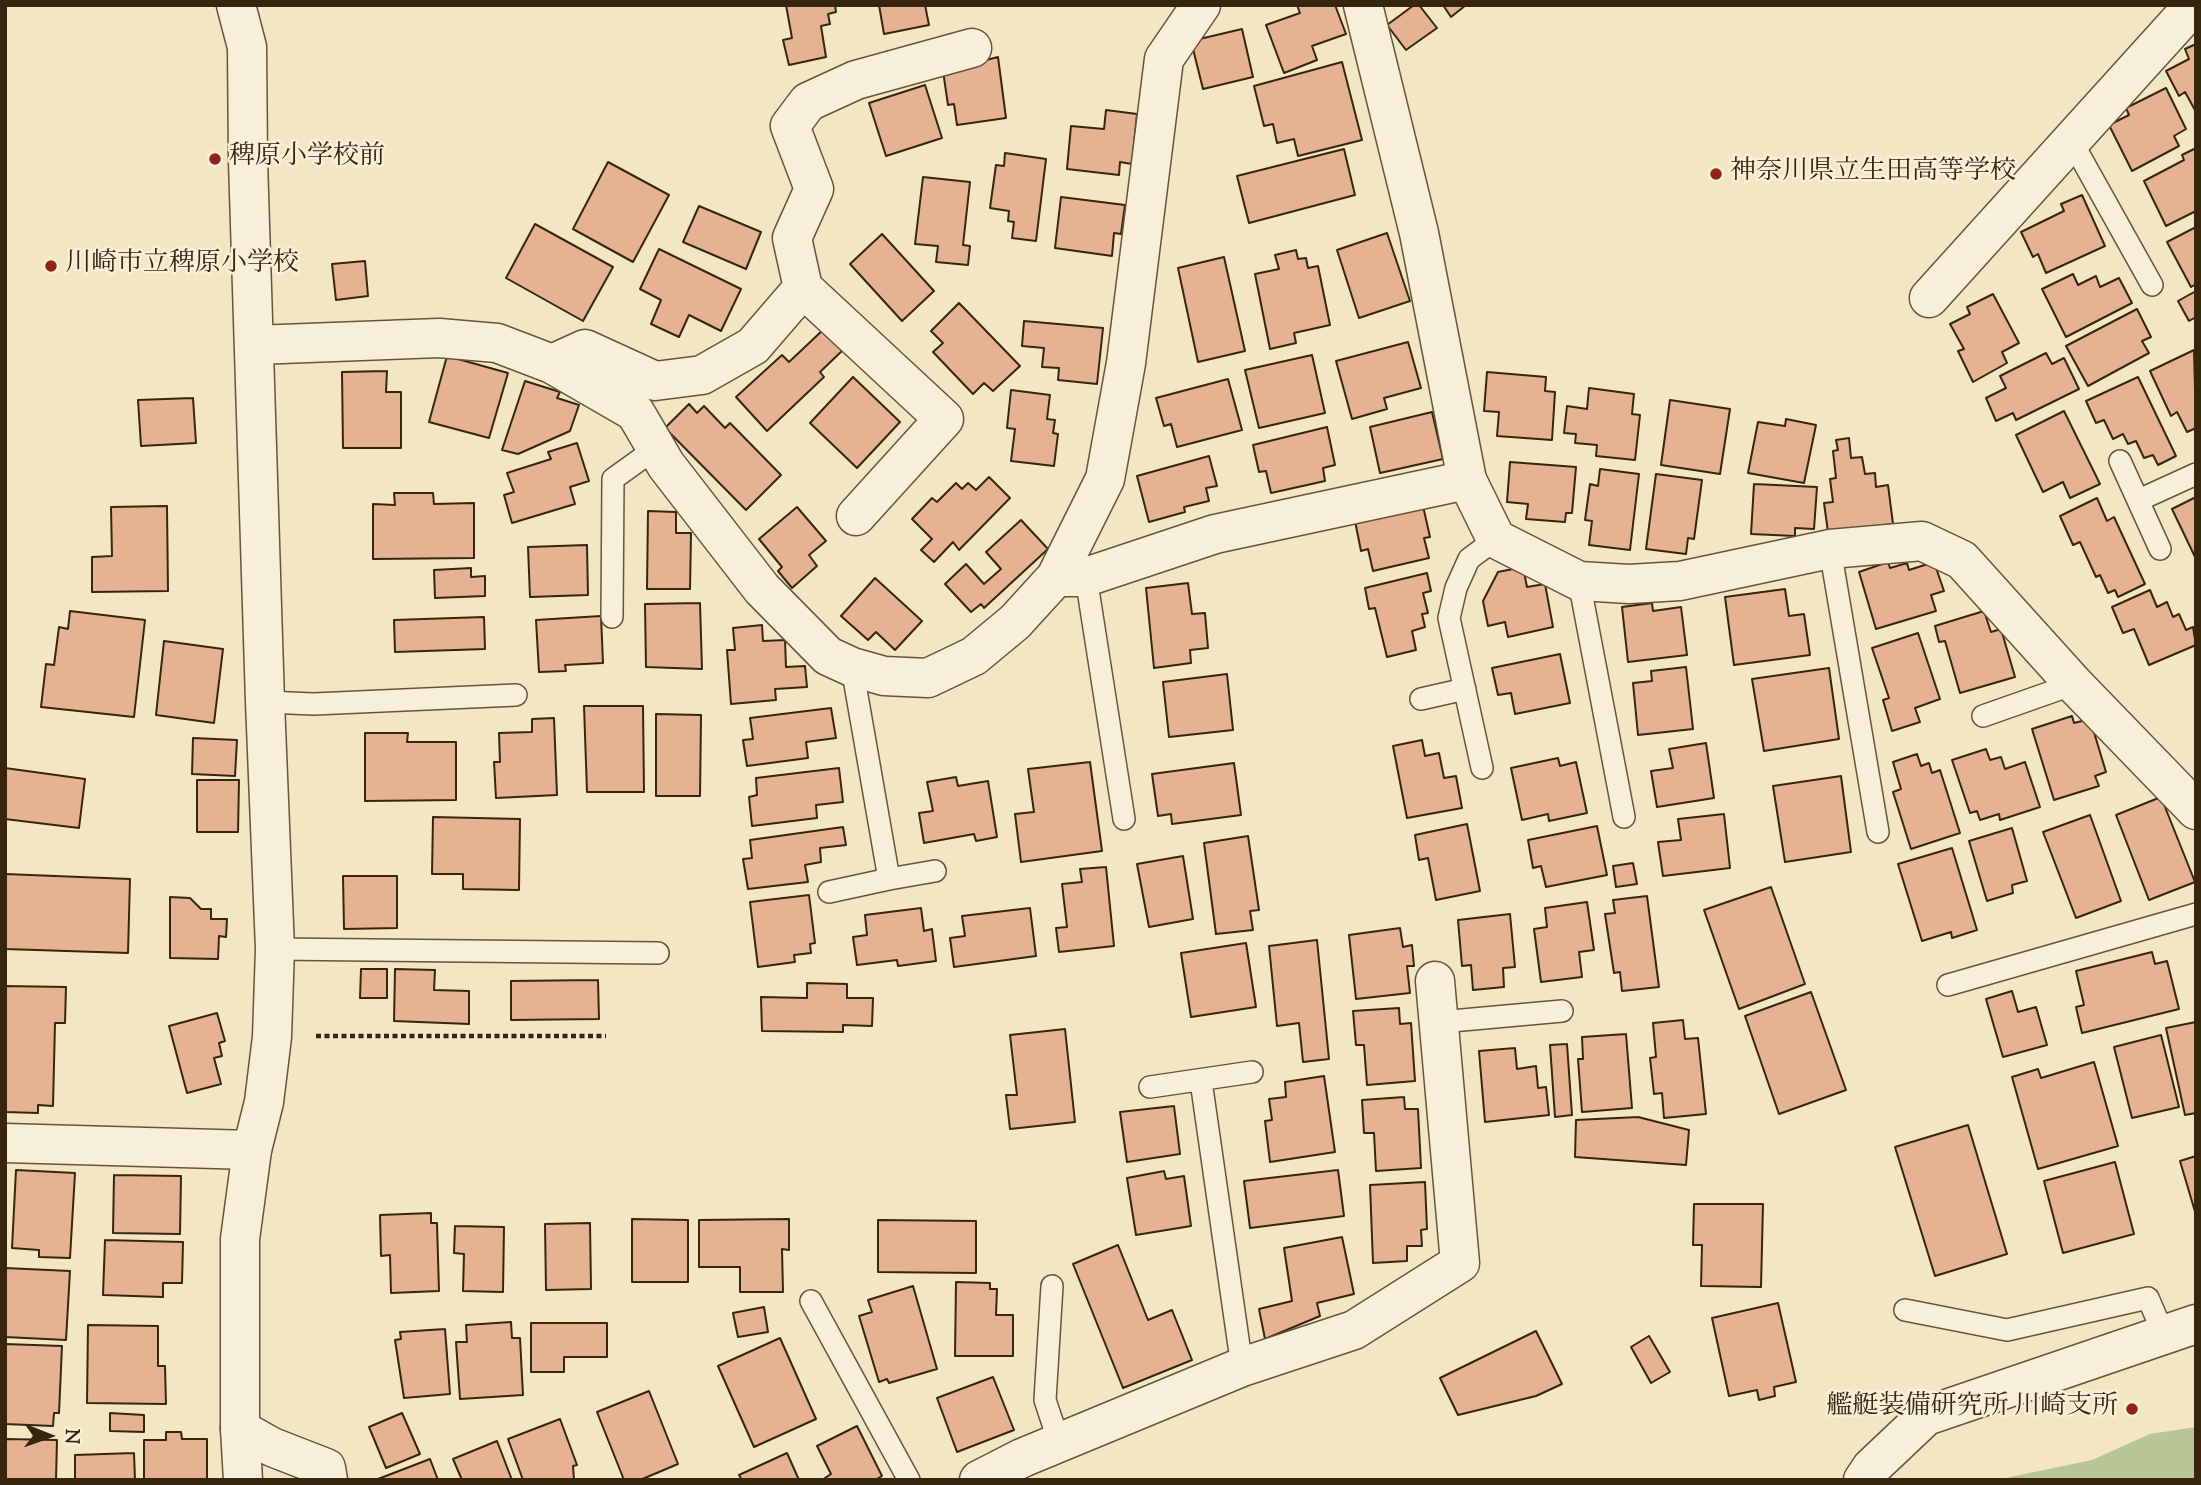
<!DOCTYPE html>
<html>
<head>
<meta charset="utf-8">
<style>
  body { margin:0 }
  #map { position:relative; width:2201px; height:1485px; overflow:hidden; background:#f3e6c3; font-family:"Sorts Mill Goudy",serif }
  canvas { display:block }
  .frame { position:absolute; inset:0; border:7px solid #37250e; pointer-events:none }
  .north { position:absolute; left:14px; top:1401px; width:70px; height:70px; -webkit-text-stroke:5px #f7efd8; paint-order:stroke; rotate:91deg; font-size:19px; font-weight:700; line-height:28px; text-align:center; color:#37250e }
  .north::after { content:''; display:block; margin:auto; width:24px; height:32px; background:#37250e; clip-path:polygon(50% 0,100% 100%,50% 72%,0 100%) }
</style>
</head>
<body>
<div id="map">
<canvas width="2201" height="1485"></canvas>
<div class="frame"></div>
<div class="north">N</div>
</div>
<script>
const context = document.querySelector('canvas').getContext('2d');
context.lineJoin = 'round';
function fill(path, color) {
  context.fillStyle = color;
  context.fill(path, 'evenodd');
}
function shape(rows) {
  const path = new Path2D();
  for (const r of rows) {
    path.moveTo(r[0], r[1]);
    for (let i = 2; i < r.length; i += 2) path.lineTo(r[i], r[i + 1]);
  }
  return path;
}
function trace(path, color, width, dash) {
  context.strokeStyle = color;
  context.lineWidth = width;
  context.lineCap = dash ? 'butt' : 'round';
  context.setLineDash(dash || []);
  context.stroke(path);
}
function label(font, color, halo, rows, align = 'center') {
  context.font = font + ' "Sorts Mill Goudy","Noto Serif JP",serif';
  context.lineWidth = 5;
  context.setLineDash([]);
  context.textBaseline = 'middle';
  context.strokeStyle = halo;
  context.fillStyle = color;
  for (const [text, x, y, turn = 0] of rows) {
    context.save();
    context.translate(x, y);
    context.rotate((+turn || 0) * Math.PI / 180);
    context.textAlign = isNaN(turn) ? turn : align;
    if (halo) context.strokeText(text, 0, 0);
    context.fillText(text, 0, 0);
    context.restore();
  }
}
const green = shape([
  [2196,1427,2196,1480,1996,1480,2092,1460,2150,1434]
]);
const building = shape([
  [786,5,835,5,836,12,828,14,830,24,821,26,826,57,789,65,783,40,792,38,786,5],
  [879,5,925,5,929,25,884,34,879,5],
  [1297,5,1335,5,1346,34,1312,46,1317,60,1284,73,1266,25,1300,13,1297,5],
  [1414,5,1419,5,1437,28,1406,50,1387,25,1414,5],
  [1443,5,1466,5,1451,17,1443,5],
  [1242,29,1253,77,1203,89,1191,41,1242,29],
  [2196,44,2196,112,2185,92,2179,96,2166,71,2189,59,2185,49,2196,44],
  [998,57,1006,118,957,125,954,104,948,105,943,71,998,57],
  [1342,62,1362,140,1298,156,1294,139,1277,143,1273,124,1264,126,1254,86,1342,62],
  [925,85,942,138,886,156,869,103,925,85],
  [2166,88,2186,129,2174,136,2179,146,2132,171,2109,125,2129,115,2126,108,2166,88],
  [1106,110,1137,114,1132,164,1120,162,1119,175,1067,169,1071,126,1104,129,1106,110],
  [2196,148,2196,211,2166,226,2144,181,2184,160,2182,155,2196,148],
  [1344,149,1355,195,1249,223,1237,176,1344,149],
  [1005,153,1046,159,1036,241,1012,238,1014,222,1008,221,1009,211,990,208,996,165,1004,166,1005,153],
  [608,162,669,195,633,262,573,229,608,162],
  [923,177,970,182,963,245,970,246,968,265,936,262,938,246,915,244,923,177],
  [2082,195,2105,246,2046,273,2038,254,2033,257,2021,232,2064,211,2061,204,2082,195],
  [1061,197,1125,205,1121,234,1114,233,1112,256,1055,248,1061,197],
  [699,206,761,232,746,269,683,242,699,206],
  [535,224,613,267,583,321,506,278,535,224],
  [2196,227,2196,284,2191,287,2167,242,2196,227],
  [1387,233,1410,301,1359,318,1337,250,1387,233],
  [882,234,934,291,902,321,850,264,882,234],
  [659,249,741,289,721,331,689,315,679,337,651,324,661,300,640,289,659,249],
  [1296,250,1298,259,1306,258,1308,268,1318,266,1330,325,1294,333,1296,343,1270,349,1255,274,1279,269,1275,255,1296,250],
  [1224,257,1245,351,1198,362,1178,268,1224,257],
  [365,261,368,296,336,300,332,264,365,261],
  [2073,274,2078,285,2096,276,2100,287,2119,278,2132,303,2066,337,2042,289,2073,274],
  [2196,291,2196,317,2189,321,2178,301,2196,291],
  [1993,294,2019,343,2002,352,2007,363,1973,382,1958,351,1964,349,1950,324,1970,314,1967,307,1993,294],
  [959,303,1020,366,993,391,984,383,973,394,933,352,943,343,931,331,959,303],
  [2137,309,2151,337,2142,341,2149,353,2088,386,2066,346,2137,309],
  [1024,321,1103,328,1097,384,1058,380,1059,368,1042,367,1044,348,1022,346,1024,321],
  [825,328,844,349,820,372,824,377,767,431,736,397,782,355,789,362,825,328],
  [1408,342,1421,388,1384,398,1387,409,1352,419,1336,361,1408,342],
  [2194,350,2196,428,2187,432,2177,412,2171,416,2150,371,2194,350],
  [2046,353,2052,364,2064,358,2079,389,2016,420,2013,413,1996,421,1986,398,2006,388,2000,376,2046,353],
  [1312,355,1325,413,1259,428,1245,370,1312,355],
  [447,356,508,373,489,438,429,422,447,356],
  [387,371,386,392,401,392,401,448,343,448,342,372,387,371],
  [1487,372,1546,377,1545,391,1555,392,1552,440,1497,436,1499,412,1484,411,1487,372],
  [853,377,900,422,857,468,810,423,853,377],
  [2138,377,2176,456,2158,465,2153,455,2144,458,2136,441,2128,444,2123,434,2113,439,2104,420,2096,423,2086,401,2138,377],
  [1228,379,1242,430,1177,447,1171,424,1164,426,1156,398,1228,379],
  [525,381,560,392,557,398,579,405,570,431,518,454,502,450,525,381],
  [1589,388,1634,394,1632,414,1640,415,1635,460,1596,456,1597,445,1575,443,1576,434,1564,433,1567,406,1587,409,1589,388],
  [1011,390,1050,395,1047,419,1055,420,1053,433,1058,434,1054,466,1011,461,1015,429,1007,428,1011,390],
  [193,398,196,443,141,446,138,400,193,398],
  [1670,400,1730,409,1720,474,1661,465,1670,400],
  [689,404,697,413,704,406,725,428,730,423,781,475,746,510,665,428,689,404],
  [2064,411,2100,484,2070,498,2063,482,2043,492,2016,435,2064,411],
  [1432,412,1443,459,1380,473,1370,427,1432,412],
  [1786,419,1816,425,1804,483,1748,473,1758,422,1785,426,1786,419],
  [1327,427,1335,465,1323,468,1325,481,1271,493,1266,471,1259,472,1253,445,1327,427],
  [1849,438,1851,458,1862,457,1865,474,1875,473,1876,487,1888,485,1893,524,1828,532,1824,503,1833,502,1830,479,1836,478,1833,451,1838,450,1836,440,1849,438],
  [577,443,589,481,570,487,575,504,512,523,504,495,514,492,507,473,551,459,548,452,577,443],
  [1209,456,1217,486,1206,488,1209,501,1184,507,1185,512,1149,522,1137,476,1209,456],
  [1510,462,1576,467,1572,513,1566,513,1565,522,1526,519,1528,504,1507,502,1510,462],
  [1600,469,1639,474,1630,550,1589,545,1592,521,1585,520,1590,484,1598,486,1600,469],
  [1656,474,1702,480,1694,539,1688,538,1686,554,1646,549,1656,474],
  [989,477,1010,498,959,550,953,542,934,562,921,550,932,539,912,519,932,498,937,502,956,483,962,489,968,483,976,490,989,477],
  [1754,484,1817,487,1814,529,1795,528,1795,536,1751,534,1754,484],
  [394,493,433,493,434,504,474,503,474,558,373,559,373,504,395,505,394,493],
  [2196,497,2196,559,2172,509,2196,497],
  [2097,498,2107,521,2114,517,2145,584,2118,597,2115,590,2108,593,2100,575,2096,577,2080,542,2073,545,2060,516,2097,498],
  [167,506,168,591,92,592,92,557,112,556,111,507,167,506],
  [1423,506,1430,537,1424,538,1429,558,1373,571,1368,549,1361,551,1355,521,1423,506],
  [797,507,826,541,809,555,817,566,792,588,778,571,782,567,759,539,797,507],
  [648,511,676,512,676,533,691,533,690,589,647,589,648,511],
  [1021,520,1048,549,984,608,981,604,971,612,945,584,966,564,984,584,1001,569,986,552,1021,520],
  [587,545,588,595,530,597,528,547,587,545],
  [1888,562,1890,568,1907,563,1909,570,1934,562,1944,591,1931,595,1936,611,1876,629,1859,572,1888,562],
  [1523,567,1527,587,1545,584,1553,627,1508,637,1505,622,1488,626,1483,601,1498,572,1523,567],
  [471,568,471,577,485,576,485,596,435,598,434,570,471,568],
  [1427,573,1431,591,1423,593,1428,613,1422,614,1425,627,1412,631,1416,650,1387,657,1375,608,1369,609,1365,588,1427,573],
  [875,578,922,621,895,650,876,632,868,640,841,616,875,578],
  [1188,583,1192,614,1205,613,1208,648,1190,650,1191,663,1154,668,1146,588,1188,583],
  [1785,589,1789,616,1804,614,1810,655,1734,665,1725,597,1785,589],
  [2150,590,2157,607,2167,602,2173,617,2179,614,2186,630,2193,627,2196,645,2149,665,2134,629,2123,633,2112,607,2150,590],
  [700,603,702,669,646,667,645,604,700,603],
  [1652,603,1653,611,1681,607,1687,655,1628,662,1622,607,1652,603],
  [70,611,145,620,134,717,41,707,46,664,54,665,59,627,68,629,70,611],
  [1984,611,1991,632,2001,629,2015,677,1960,693,1945,641,1939,642,1935,626,1984,611],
  [601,616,603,663,565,665,566,671,539,672,536,620,601,616],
  [484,617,485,649,395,652,394,620,484,617],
  [762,625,763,641,785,640,786,667,805,666,807,687,775,689,776,700,731,704,727,650,735,650,733,628,762,625],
  [1918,633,1940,699,1915,708,1920,722,1892,731,1883,700,1889,698,1872,648,1918,633],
  [164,641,223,649,214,723,156,715,164,641],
  [1560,654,1570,703,1515,714,1511,693,1498,695,1492,668,1560,654],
  [1686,667,1693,729,1638,735,1633,683,1652,681,1651,671,1686,667],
  [1829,668,1839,739,1764,751,1752,679,1829,668],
  [1227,674,1233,730,1169,737,1163,682,1227,674],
  [584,706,643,706,644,792,587,792,584,706],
  [831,708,836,738,806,742,808,758,747,766,743,740,753,739,750,718,831,708],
  [656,714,701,715,700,796,656,796,656,714],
  [2072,716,2074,723,2090,719,2106,772,2095,776,2099,786,2054,800,2032,729,2072,716],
  [554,718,557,795,496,798,494,762,500,762,499,733,532,732,532,719,554,718],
  [365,733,408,733,407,742,456,742,456,800,365,801,365,733],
  [193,738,237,740,235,776,192,774,193,738],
  [1422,740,1425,756,1439,753,1444,778,1456,776,1462,808,1407,818,1393,746,1422,740],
  [1706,743,1714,798,1657,807,1651,771,1673,768,1669,749,1706,743],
  [1986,749,1990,760,2001,757,2005,769,2025,762,2040,807,2000,820,1999,814,1980,820,1977,811,1970,813,1952,760,1986,749],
  [1917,754,1921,766,1929,763,1932,773,1940,770,1960,833,1911,849,1893,792,1901,789,1893,762,1917,754],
  [1558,758,1560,766,1576,762,1587,813,1549,821,1548,814,1522,820,1511,768,1558,758],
  [1090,762,1102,851,1021,862,1015,814,1034,812,1028,769,1090,762],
  [1234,763,1241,815,1172,824,1171,814,1158,816,1152,774,1234,763],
  [5,768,85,779,79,828,5,819,5,768],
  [839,768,843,802,816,805,817,818,752,826,749,797,757,795,756,778,839,768],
  [1841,776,1851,852,1785,862,1773,786,1841,776],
  [956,777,958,786,988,781,997,837,976,841,974,834,924,843,919,813,933,811,927,782,956,777],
  [197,780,239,780,238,832,197,832,197,780],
  [2161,797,2195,882,2149,900,2116,815,2161,797],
  [1724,814,1730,868,1663,876,1658,842,1681,840,1678,819,1724,814],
  [2090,815,2121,901,2076,918,2043,832,2090,815],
  [433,817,520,819,519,890,463,889,463,874,432,874,433,817],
  [1467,824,1480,891,1436,900,1428,858,1419,860,1415,835,1467,824],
  [1597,826,1607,875,1546,887,1541,866,1533,868,1528,840,1597,826],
  [843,827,846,845,820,848,821,862,805,865,808,882,748,889,743,859,752,858,750,840,843,827],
  [2012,828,2027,881,2012,885,2013,893,1987,901,1969,841,2012,828],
  [1248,836,1259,910,1250,911,1253,930,1216,934,1204,843,1248,836],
  [1952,848,1977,930,1952,938,1951,932,1922,941,1898,864,1952,848],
  [1183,856,1193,919,1149,927,1137,864,1183,856],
  [1633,863,1637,884,1616,887,1613,866,1633,863],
  [1106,867,1114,946,1059,952,1056,928,1067,927,1062,884,1082,882,1080,869,1106,867],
  [5,874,130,879,128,953,5,949,5,874],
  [343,876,397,876,397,928,344,929,343,876],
  [1771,887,1805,984,1739,1009,1704,910,1771,887],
  [809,895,815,943,810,944,811,953,794,955,795,962,758,967,750,902,809,895],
  [1647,896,1659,987,1622,991,1620,972,1614,973,1605,914,1615,913,1613,900,1647,896],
  [170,897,190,898,201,909,211,909,211,919,227,919,226,937,219,936,218,959,170,958,170,897],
  [1587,902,1594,950,1579,952,1582,977,1541,982,1534,929,1547,927,1545,908,1587,902],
  [921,908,924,931,932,929,936,961,898,966,897,960,857,965,853,937,867,935,865,915,921,908],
  [1030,908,1036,956,954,967,950,938,965,936,962,916,1030,908],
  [1510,914,1515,967,1503,968,1504,987,1473,990,1471,965,1462,966,1458,920,1510,914],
  [1400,928,1403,947,1412,945,1414,966,1407,966,1410,993,1356,999,1349,935,1400,928],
  [1317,940,1329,1059,1303,1062,1299,1023,1277,1026,1269,946,1317,940],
  [1246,943,1256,1007,1191,1017,1181,953,1246,943],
  [2152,952,2155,964,2167,961,2179,1009,2082,1033,2076,1007,2084,1005,2076,971,2152,952],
  [361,969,387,969,387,998,360,998,361,969],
  [395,969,435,970,434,990,469,991,469,1024,394,1021,395,969],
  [598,980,599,1019,511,1020,511,981,598,980],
  [807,983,847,984,847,998,873,998,872,1026,843,1025,843,1032,762,1031,761,997,807,998,807,983],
  [5,986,66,987,65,1023,55,1023,53,1106,38,1105,38,1113,5,1112,5,986],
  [2012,991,2018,1012,2036,1007,2047,1045,2003,1057,1986,999,2012,991],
  [1811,992,1846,1090,1779,1114,1745,1016,1811,992],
  [1399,1008,1400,1024,1411,1023,1415,1081,1367,1085,1364,1045,1356,1045,1353,1011,1399,1008],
  [217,1013,225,1041,219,1043,222,1056,214,1058,221,1084,187,1093,169,1026,217,1013],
  [1683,1020,1685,1039,1698,1038,1706,1114,1664,1118,1662,1093,1654,1094,1650,1058,1656,1057,1653,1023,1683,1020],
  [2196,1022,2196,1113,2185,1115,2166,1028,2196,1022],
  [1065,1029,1075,1122,1010,1129,1006,1095,1017,1095,1010,1035,1065,1029],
  [1626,1034,1632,1108,1582,1112,1578,1059,1583,1059,1582,1037,1626,1034],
  [2161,1035,2179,1107,2132,1118,2114,1047,2161,1035],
  [1567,1044,1572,1115,1555,1117,1550,1045,1567,1044],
  [1515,1048,1517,1069,1536,1066,1538,1088,1546,1087,1549,1115,1485,1122,1479,1051,1515,1048],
  [2094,1062,2118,1146,2038,1169,2012,1077,2038,1069,2041,1078,2094,1062],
  [1324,1076,1335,1152,1270,1162,1265,1121,1272,1120,1269,1099,1286,1097,1285,1082,1324,1076],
  [1404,1097,1405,1109,1418,1109,1421,1168,1376,1171,1374,1133,1364,1133,1362,1100,1404,1097],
  [1174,1106,1180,1154,1127,1162,1120,1112,1174,1106],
  [1638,1117,1689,1130,1686,1165,1575,1157,1576,1120,1638,1117],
  [1968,1125,2007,1254,1935,1276,1895,1147,1968,1125],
  [2196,1156,2196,1215,2180,1161,2196,1156],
  [2115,1162,2134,1234,2063,1253,2044,1181,2115,1162],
  [16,1170,75,1173,70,1258,39,1257,39,1250,12,1248,16,1170],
  [1338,1170,1344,1216,1250,1228,1244,1181,1338,1170],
  [1164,1171,1166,1179,1184,1176,1191,1226,1136,1235,1127,1178,1164,1171],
  [114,1175,181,1176,180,1234,113,1233,114,1175],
  [1425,1182,1427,1229,1421,1230,1422,1246,1407,1246,1407,1261,1373,1263,1370,1185,1425,1182],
  [1694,1204,1763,1204,1761,1287,1701,1286,1702,1245,1693,1245,1694,1204],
  [431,1213,431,1223,437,1223,439,1291,391,1293,390,1255,381,1256,380,1215,431,1213],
  [632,1219,688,1220,688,1282,632,1282,632,1219],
  [789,1219,789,1250,782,1249,783,1292,740,1292,740,1267,699,1267,699,1220,789,1219],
  [878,1220,976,1221,976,1273,878,1272,878,1220],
  [590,1223,591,1289,546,1290,545,1224,590,1223],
  [455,1226,504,1227,503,1292,463,1291,464,1254,454,1253,455,1226],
  [1342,1237,1354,1294,1317,1303,1320,1316,1265,1339,1259,1309,1292,1301,1284,1248,1342,1237],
  [105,1240,183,1242,182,1283,163,1283,163,1297,103,1295,105,1240],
  [1118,1245,1148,1320,1172,1310,1192,1360,1123,1388,1073,1264,1118,1245],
  [5,1268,70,1271,66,1340,5,1337,5,1268],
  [956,1282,990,1283,990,1289,997,1289,996,1315,1013,1315,1013,1356,955,1356,956,1282],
  [913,1286,937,1369,889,1383,887,1379,879,1382,859,1316,872,1312,868,1300,913,1286],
  [1778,1303,1796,1382,1774,1387,1775,1396,1759,1400,1757,1390,1729,1396,1712,1318,1778,1303],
  [764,1307,768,1332,738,1337,733,1313,764,1307],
  [511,1322,512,1338,520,1338,523,1395,460,1399,456,1342,467,1342,466,1325,511,1322],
  [531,1323,607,1323,607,1357,564,1357,564,1372,531,1372,531,1323],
  [88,1325,158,1326,158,1366,165,1366,166,1404,87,1403,88,1325],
  [445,1329,450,1394,404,1398,395,1340,401,1339,400,1332,445,1329],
  [1536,1331,1562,1384,1536,1396,1458,1415,1440,1378,1536,1331],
  [1649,1336,1670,1372,1651,1383,1631,1347,1649,1336],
  [780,1338,816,1419,754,1447,718,1366,780,1338],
  [5,1344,62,1346,59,1413,54,1413,53,1426,5,1424,5,1344],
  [993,1377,1014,1430,957,1452,937,1398,993,1377],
  [649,1391,678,1464,640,1480,624,1480,597,1412,649,1391],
  [110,1413,144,1415,144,1432,110,1431,110,1413],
  [402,1413,420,1454,386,1468,369,1427,402,1413],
  [560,1419,577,1465,573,1466,574,1480,523,1480,508,1439,560,1419],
  [857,1426,882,1476,875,1480,822,1480,831,1474,817,1446,857,1426],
  [166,1432,181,1432,182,1439,207,1439,207,1480,144,1480,144,1440,166,1440,166,1432],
  [5,1439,57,1440,56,1480,5,1480,5,1439],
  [497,1441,512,1480,462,1480,453,1459,497,1441],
  [134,1453,135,1480,75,1480,75,1455,134,1453],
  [787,1453,799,1480,742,1480,739,1475,787,1453],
  [430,1459,438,1480,378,1479,430,1459]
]);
const path = shape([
  [316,1036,606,1036]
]);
const service = shape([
  [2071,140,2152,285],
  [2120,461,2160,549],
  [2139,500,2196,474],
  [1830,549,1878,832],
  [1086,577,1124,819],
  [1579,581,1624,817],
  [612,617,613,479,656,448],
  [1421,699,1465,689],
  [265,702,314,704,516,695],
  [1983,716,2074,684],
  [1482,768,1449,618,1456,588,1469,559,1496,539],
  [889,879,935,871],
  [829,892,889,879,852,667],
  [275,949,658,953],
  [1948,985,2196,914],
  [1440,1022,1562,1011],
  [1201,1081,1242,1367],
  [1150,1087,1252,1072],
  [1052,1286,1045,1400,1059,1442],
  [811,1301,909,1480],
  [1905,1310,2007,1330,2148,1298,2164,1335]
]);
const minor = shape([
  [1363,5,1419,233,1467,480],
  [803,288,944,419,856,516],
  [1929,298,2194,5],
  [255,345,439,338,497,343,552,364,635,412,666,465,762,589,828,656,852,667,884,676,928,678,974,656,1015,622,1056,577,1105,479,1126,363,1164,59,1201,5],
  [552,364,585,349,655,381,702,375,753,346,803,288,792,238,814,189,790,126,808,102,856,80,972,48],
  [1056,577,1086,577,1215,534,1467,480,1496,539,1579,581,1629,584,1680,581,1830,549,1922,541,1962,560,2074,684,2196,810],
  [5,1143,252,1150],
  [240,1429,272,1447,326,1468,328,1480],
  [979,1480,1022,1458,1242,1367,1354,1330,1460,1263,1435,981],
  [1863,1480,1871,1468,1926,1416,2196,1324]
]);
const tertiary = shape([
  [236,5,247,47,248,161,265,702,275,949,272,1037,264,1102,252,1150,240,1239,240,1429,243,1480]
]);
const markers = [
  [215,159,7,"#8f2418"],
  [1716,174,7,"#8f2418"],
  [51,266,7,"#8f2418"],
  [2132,1409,7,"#8f2418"]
];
const poiNames = [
  ["稗原小学校前",229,159],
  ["神奈川県立生田高等学校",1730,174],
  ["川崎市立稗原小学校",65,266],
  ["艦艇装備研究所 川崎支所",2118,1409,"right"]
];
fill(green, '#b8c695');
fill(building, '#e6b392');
trace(building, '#37250e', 2);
trace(service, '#66553b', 24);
trace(minor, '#66553b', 41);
trace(tertiary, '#66553b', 41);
trace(path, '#37250e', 4.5, [5, 3.5]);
trace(service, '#f7efd8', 21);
trace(minor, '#f7efd8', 38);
trace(tertiary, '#f7efd8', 38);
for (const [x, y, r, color] of markers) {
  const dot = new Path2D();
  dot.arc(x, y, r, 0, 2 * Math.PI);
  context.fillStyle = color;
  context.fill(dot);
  trace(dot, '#f7efd8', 2.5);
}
label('26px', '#37250e', '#f7efd8', poiNames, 'left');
</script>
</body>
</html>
